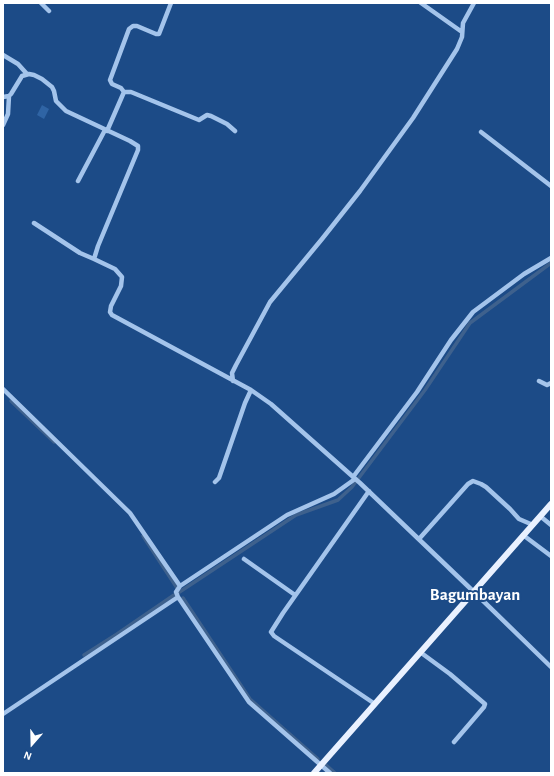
<!DOCTYPE html>
<html>
<head>
<meta charset="utf-8">
<style>
  body { margin:0 }
  #map { position:relative; width:554px; height:776px; overflow:hidden; background:#1c4b87; font-family:"Alegreya Sans",sans-serif }
  canvas { display:block }
  .frame { position:absolute; inset:0; border:4px solid #fff; pointer-events:none }
  .north { position:absolute; left:12px; top:724px; width:40px; height:40px; -webkit-text-stroke:3px #1c4b87; paint-order:stroke; rotate:200deg; font-size:11px; font-weight:700; line-height:16px; text-align:center; color:#fff }
  .north::after { content:''; display:block; margin:auto; width:14px; height:18px; background:#fff; clip-path:polygon(50% 0,100% 100%,50% 72%,0 100%) }
</style>
</head>
<body>
<div id="map">
<canvas width="554" height="776"></canvas>
<div class="frame"></div>
<div class="north">N</div>
</div>
<script>
const context = document.querySelector('canvas').getContext('2d');
context.lineJoin = 'round';
function fill(path, color) {
  context.fillStyle = color;
  context.fill(path, 'evenodd');
}
function shape(rows) {
  const path = new Path2D();
  for (const r of rows) {
    path.moveTo(r[0], r[1]);
    for (let i = 2; i < r.length; i += 2) path.lineTo(r[i], r[i + 1]);
  }
  return path;
}
function trace(path, color, width, dash) {
  context.strokeStyle = color;
  context.lineWidth = width;
  context.lineCap = dash ? 'butt' : 'round';
  context.setLineDash(dash || []);
  context.stroke(path);
}
function label(font, color, halo, rows, align = 'center') {
  context.font = font + ' "Alegreya Sans",sans-serif';
  context.lineWidth = 4;
  context.setLineDash([]);
  context.textBaseline = 'middle';
  context.strokeStyle = halo;
  context.fillStyle = color;
  for (const [text, x, y, turn = 0] of rows) {
    context.save();
    context.translate(x, y);
    context.rotate((+turn || 0) * Math.PI / 180);
    context.textAlign = isNaN(turn) ? turn : align;
    if (halo) context.strokeText(text, 0, 0);
    context.fillText(text, 0, 0);
    context.restore();
  }
}
const green = shape([
  [42,105,49,109,44,119,37,115]
]);
const canal = shape([
  [11,401,54,442],
  [143,536,177,588],
  [178,593,296,515,338,500,352,487,425,390,470,323,551,263],
  [183,598,250,699,318,759],
  [84,655,117,634,174,595],
  [326,765,335,773]
]);
const minor = shape([
  [41,3,49,11],
  [421,3,462,32],
  [3,55,18,64,27,74],
  [124,92,131,92,199,120,207,115,211,116,227,124,235,131],
  [3,97,9,96,11,94,22,76,29,74,34,75,42,79,52,87,54,91,56,101,66,111,130,141,138,146,138,150,98,246,94,259,115,269,122,277,121,286,111,306,110,312,112,315,251,390,271,404,360,483,474,592,551,667],
  [3,125,8,114,9,96],
  [107,131,124,92,121,88,112,84,110,80,129,29,133,26,137,26,156,34,159,34,171,3],
  [481,132,551,186],
  [78,181,105,130],
  [34,223,80,253,94,259],
  [233,381,232,373,236,365,270,302,322,239,360,191,413,118,457,49,462,37,463,23,474,3],
  [539,381,547,385,551,383],
  [3,389,130,513,180,586,176,592,178,597,249,702,330,773],
  [353,477,417,392,451,340,473,312,524,274,551,258],
  [215,482,219,478,245,403,251,390],
  [369,491,283,613,271,632,274,636,375,704],
  [540,516,551,525],
  [523,535,551,556],
  [419,539,468,484,473,481,481,484,486,487,510,509,519,519,533,525],
  [244,559,295,595],
  [180,586,287,515,334,494,355,479],
  [420,652,450,674,485,704,484,707,454,742],
  [3,714,178,597]
]);
const major = shape([
  [314,773,551,504]
]);
const quarterNames = [
  ["Bagumbayan",475,595]
];
fill(green, '#2f64a4');
trace(canal, '#3e618d', 3.5);
trace(minor, '#a4c4eb', 4.5);
trace(major, '#e9f1ff', 6);
label('bold 17px', '#fff', '#1c4b87', quarterNames);
</script>
</body>
</html>
